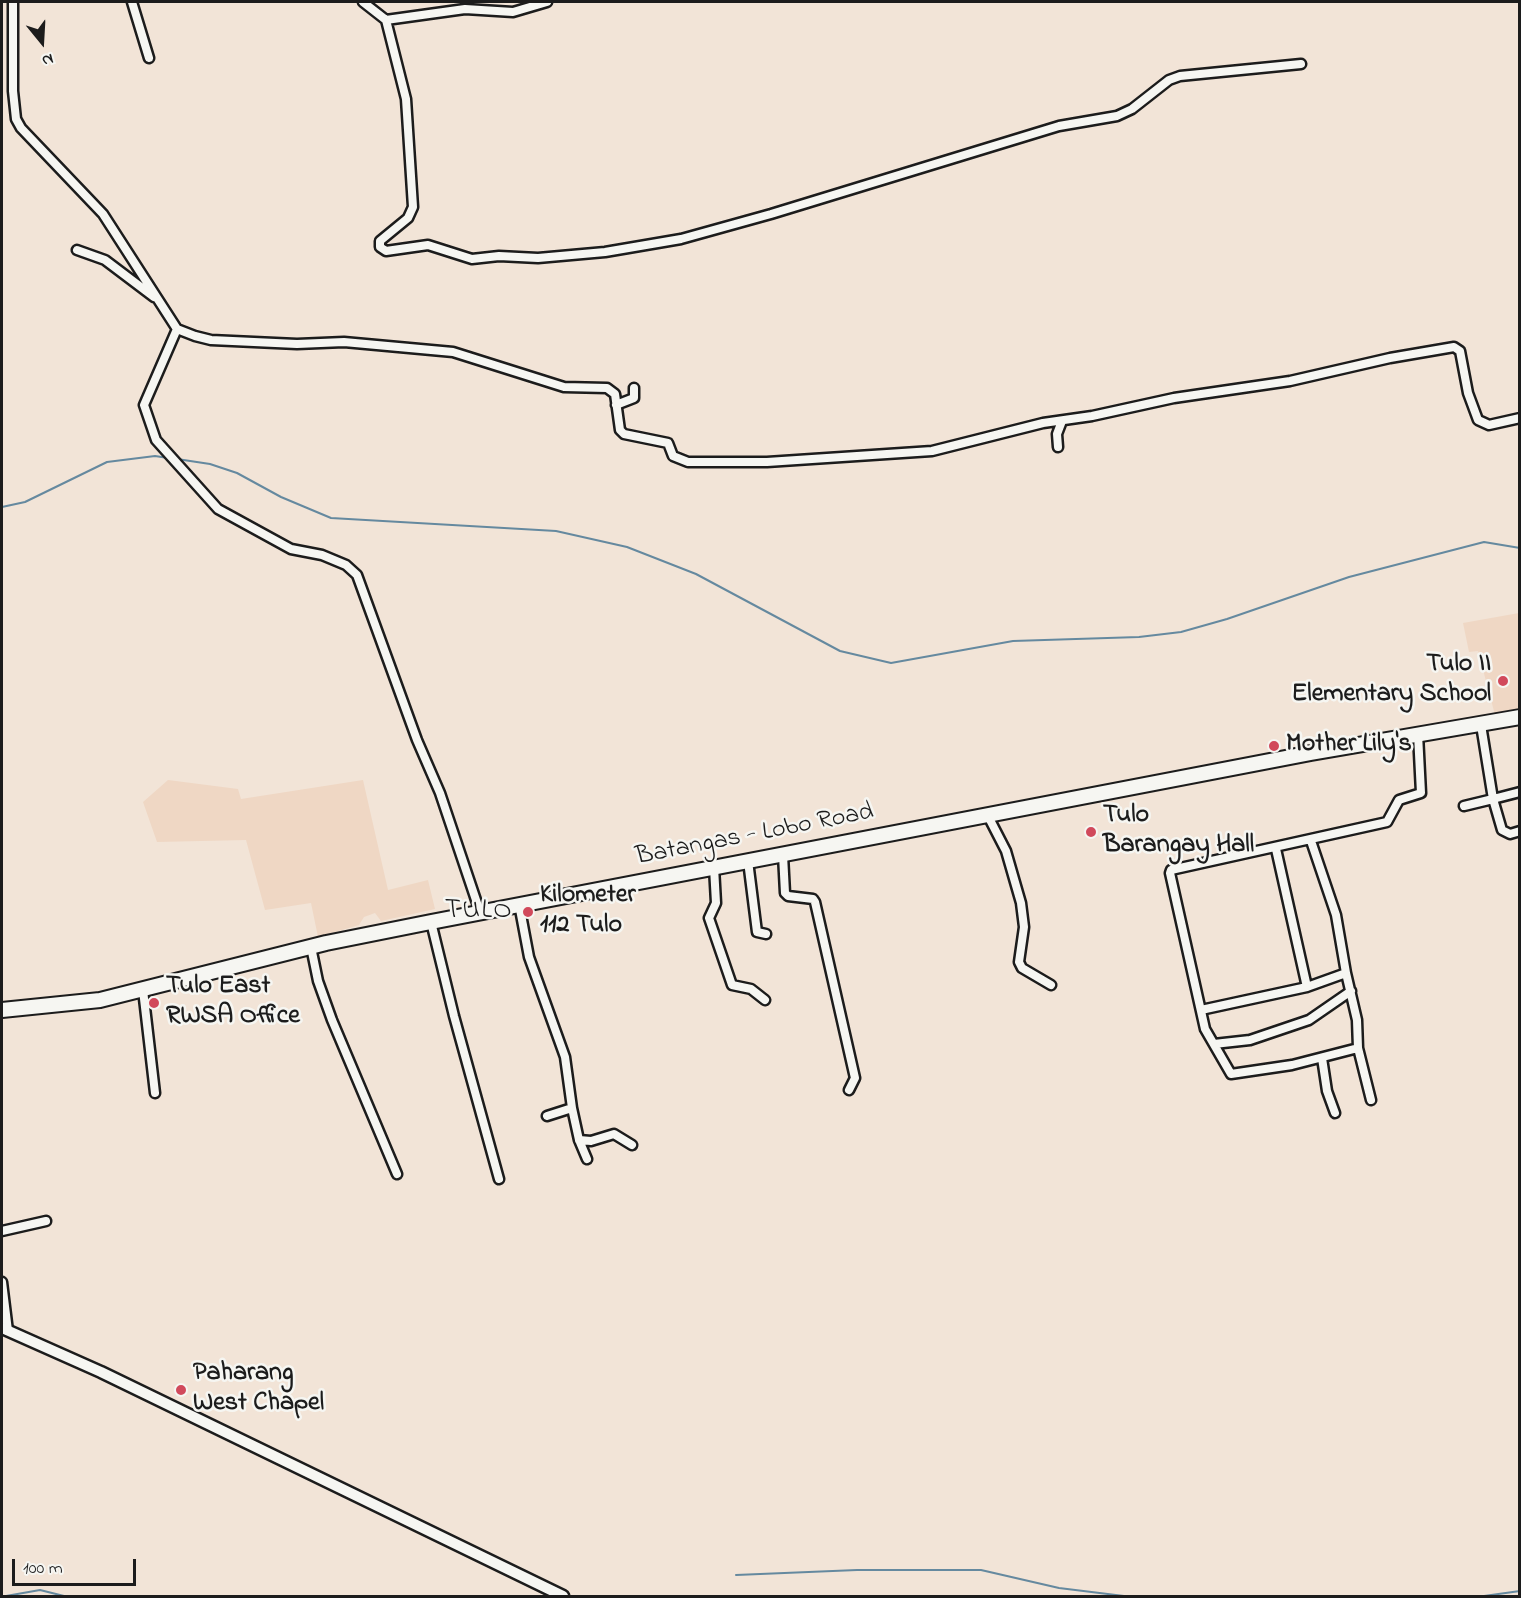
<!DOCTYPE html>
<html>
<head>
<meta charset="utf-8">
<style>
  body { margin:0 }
  #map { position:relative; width:1521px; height:1598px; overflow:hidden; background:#f2e4d7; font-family:"Indie Flower",sans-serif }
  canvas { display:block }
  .frame { position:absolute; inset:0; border:3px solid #1c1c1c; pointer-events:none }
  .north { position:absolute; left:12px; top:12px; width:60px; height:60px; -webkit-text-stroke:4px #f6f6f2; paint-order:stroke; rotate:162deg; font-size:16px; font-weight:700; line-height:24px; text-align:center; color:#1c1c1c }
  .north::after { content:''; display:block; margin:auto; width:21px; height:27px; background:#1c1c1c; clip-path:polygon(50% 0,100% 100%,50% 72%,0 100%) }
  .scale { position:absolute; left:12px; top:1559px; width:124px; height:27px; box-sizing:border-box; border:3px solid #1c1c1c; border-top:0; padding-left:8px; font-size:18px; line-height:21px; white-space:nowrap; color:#1c1c1c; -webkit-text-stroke:4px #f6f6f2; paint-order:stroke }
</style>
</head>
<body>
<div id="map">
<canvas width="1521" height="1598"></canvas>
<div class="frame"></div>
<div class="north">N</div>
<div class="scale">100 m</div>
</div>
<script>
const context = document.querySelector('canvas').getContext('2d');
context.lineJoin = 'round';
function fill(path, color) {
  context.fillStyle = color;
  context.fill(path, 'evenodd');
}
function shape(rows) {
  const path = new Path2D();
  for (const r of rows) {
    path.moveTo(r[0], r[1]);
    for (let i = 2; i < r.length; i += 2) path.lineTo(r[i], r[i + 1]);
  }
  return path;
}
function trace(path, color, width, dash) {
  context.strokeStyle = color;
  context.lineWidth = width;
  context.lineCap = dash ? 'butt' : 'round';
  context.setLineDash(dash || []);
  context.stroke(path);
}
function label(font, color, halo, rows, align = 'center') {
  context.font = font + ' "Indie Flower",sans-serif';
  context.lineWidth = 5;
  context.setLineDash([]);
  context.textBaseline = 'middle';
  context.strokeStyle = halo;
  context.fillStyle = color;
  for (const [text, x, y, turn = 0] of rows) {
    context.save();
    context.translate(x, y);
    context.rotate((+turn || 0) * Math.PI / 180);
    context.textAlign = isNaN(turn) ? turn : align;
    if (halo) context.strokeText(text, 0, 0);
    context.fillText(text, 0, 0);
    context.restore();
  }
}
const built = shape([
  [1519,613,1519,709,1495,715,1478,651,1469,652,1463,623],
  [168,780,238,789,241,799,363,780,388,890,428,880,435,909,381,921,375,913,364,917,359,925,318,937,311,903,265,910,246,840,157,842,143,802]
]);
const stream = shape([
  [177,459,210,464,237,473,281,497,331,518,556,531,627,547,696,574,840,651,891,663,1013,641,1139,637,1181,632,1227,619,1349,577,1484,542,1520,548],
  [2,507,25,502,107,462,155,456,168,458],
  [736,1575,857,1570,981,1570,1059,1588,1124,1596,1223,1596],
  [6,1596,40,1590,64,1596],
  [1484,1596,1520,1591]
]);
const minor = shape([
  [13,2,13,91,16,119,21,128,103,214,177,329,195,336,211,340,297,344,344,342,453,352,564,387,607,388,615,394,620,430,624,434,668,443,673,456,688,462,767,462,932,451,1043,423,1092,416,1174,398,1290,381,1390,358,1454,347,1460,351,1468,393,1478,420,1489,425,1520,418],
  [132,2,149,58],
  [363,2,386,20],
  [547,2,513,12,465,9,386,20,406,99,413,207,408,218,380,241,380,247,386,251,428,245,472,259,499,256,538,258,605,252,681,239,771,214,1059,126,1117,116,1132,109,1169,80,1180,76,1301,64],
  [77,250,105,260,154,297],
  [177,329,144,405,156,440,218,509,291,549,322,555,346,565,357,575,417,740,440,793,480,912],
  [616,405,634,398,634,388],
  [1058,447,1057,434,1062,421],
  [1481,725,1493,799,1520,792],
  [1464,806,1493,799,1502,830,1510,834,1520,831],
  [988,816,1006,851,1021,903,1024,927,1019,962,1022,968,1051,985],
  [1311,841,1336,915,1346,973],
  [1276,849,1307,987],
  [783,855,785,893,788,896,813,899,815,902,855,1078,849,1090],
  [748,861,757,932,766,934],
  [714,867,716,903,709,918,732,985,751,989,765,1000],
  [519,904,529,957,565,1057,572,1108,579,1140,587,1159],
  [431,922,454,1016,499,1179],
  [311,947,318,981,332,1020,397,1174],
  [143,990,155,1093],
  [1201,1010,1307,987,1346,973,1357,1020,1358,1048,1371,1100],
  [1214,1044,1250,1040,1309,1020,1351,991],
  [1358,1048,1292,1065,1231,1074,1205,1029,1170,873,1171,870,1387,822,1399,800,1421,793,1418,734],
  [1322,1058,1327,1091,1335,1113],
  [547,1116,572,1108],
  [579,1140,591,1141,614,1134,632,1145],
  [2,1231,46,1221],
  [2,1282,8,1331]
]);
const tertiary = shape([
  [2,1328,101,1372,563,1596]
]);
const primary = shape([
  [2,1010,100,1000,326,943,431,922,1311,753,1520,717]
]);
const markers = [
  [1503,681,6,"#d1495b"],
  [1274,746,6,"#d1495b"],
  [1091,832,6,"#d1495b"],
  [528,912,6,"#d1495b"],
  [154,1003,6,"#d1495b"],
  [181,1390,6,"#d1495b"]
];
const poiNames = [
  ["Tulo II",1491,666,"right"],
  ["Elementary School",1491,696,"right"],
  ["Mother Lily's",1286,746],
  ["Tulo",1103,817],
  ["Barangay Hall",1103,847],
  ["Kilometer",540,897],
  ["112 Tulo",540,927],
  ["Tulo East",166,988],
  ["RWSA Office",166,1018],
  ["Paharang",193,1375],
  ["West Chapel",193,1405]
];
const streetNames = [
  ["Batangas - Lobo Road",755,836,-11]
];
const quarterNames = [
  ["TULO",479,912]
];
fill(built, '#efd7c4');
trace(stream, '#65899f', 2);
trace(minor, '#1c1c1c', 13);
trace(tertiary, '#1c1c1c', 15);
trace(primary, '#1c1c1c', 18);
trace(minor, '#f6f6f2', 8);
trace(tertiary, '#f6f6f2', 10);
trace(primary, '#f6f6f2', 14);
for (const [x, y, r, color] of markers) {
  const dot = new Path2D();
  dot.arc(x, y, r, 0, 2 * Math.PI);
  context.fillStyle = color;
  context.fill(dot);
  trace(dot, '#f6f6f2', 2);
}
label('bold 26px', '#1c1c1c', '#f6f6f2', poiNames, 'left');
label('26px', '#1c1c1c', '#f6f6f2', streetNames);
context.letterSpacing = '1.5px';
label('28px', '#1c1c1c', '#f6f6f2', quarterNames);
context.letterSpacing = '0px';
</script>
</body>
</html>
